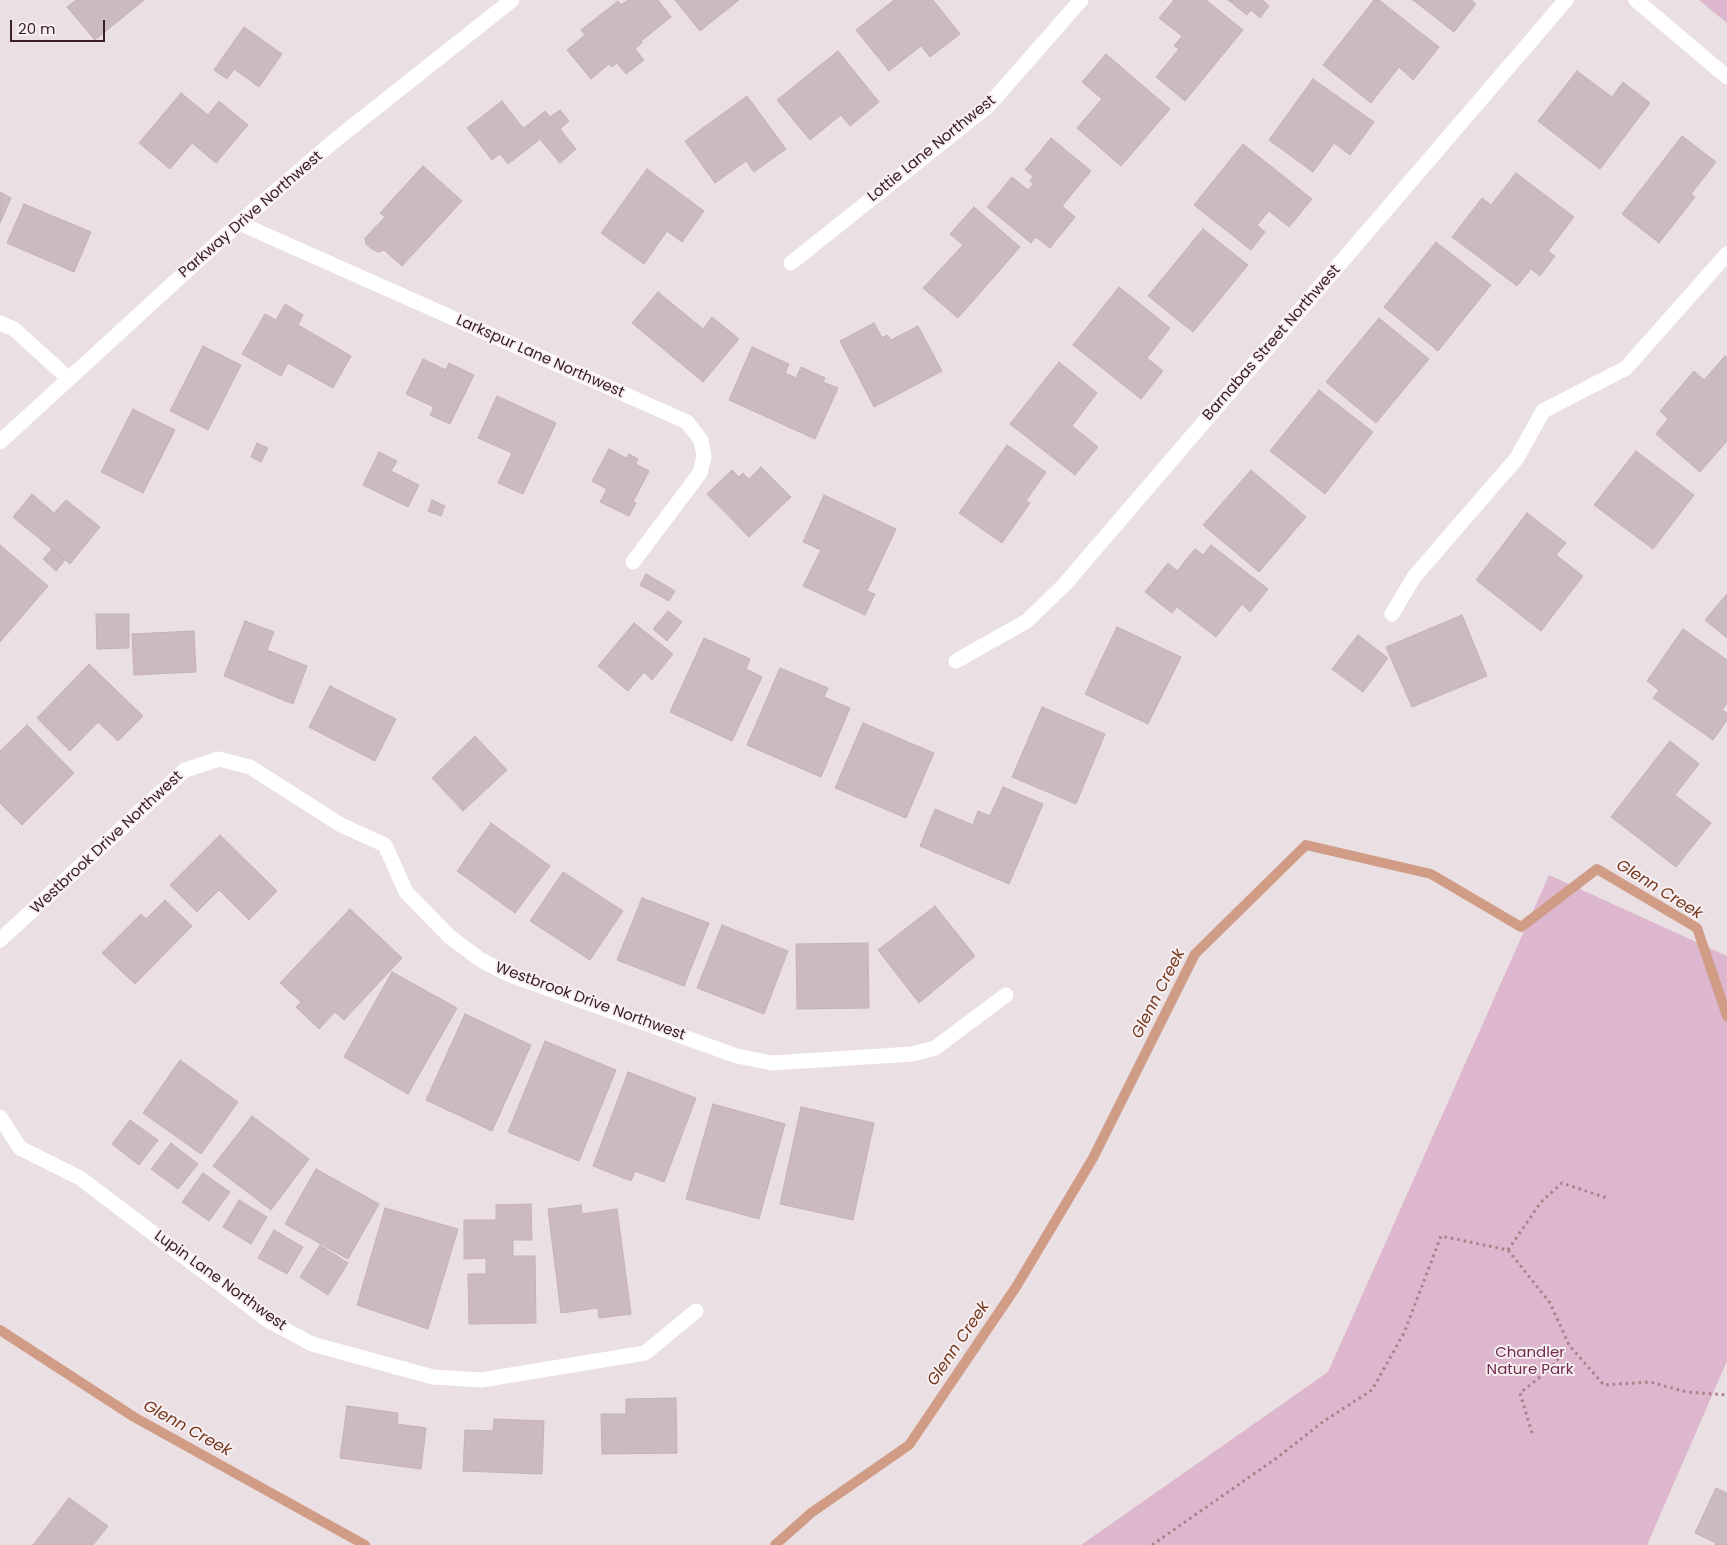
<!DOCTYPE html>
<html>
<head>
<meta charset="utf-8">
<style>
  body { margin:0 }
  #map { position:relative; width:1727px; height:1545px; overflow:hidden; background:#eadfe2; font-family:Poppins,sans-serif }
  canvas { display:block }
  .scale { position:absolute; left:10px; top:20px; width:95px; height:22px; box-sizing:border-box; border:2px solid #3a2023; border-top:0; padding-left:6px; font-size:15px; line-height:18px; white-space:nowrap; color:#3a2023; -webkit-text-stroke:4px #f7eff2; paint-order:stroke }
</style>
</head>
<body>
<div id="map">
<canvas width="1727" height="1545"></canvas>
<div class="scale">20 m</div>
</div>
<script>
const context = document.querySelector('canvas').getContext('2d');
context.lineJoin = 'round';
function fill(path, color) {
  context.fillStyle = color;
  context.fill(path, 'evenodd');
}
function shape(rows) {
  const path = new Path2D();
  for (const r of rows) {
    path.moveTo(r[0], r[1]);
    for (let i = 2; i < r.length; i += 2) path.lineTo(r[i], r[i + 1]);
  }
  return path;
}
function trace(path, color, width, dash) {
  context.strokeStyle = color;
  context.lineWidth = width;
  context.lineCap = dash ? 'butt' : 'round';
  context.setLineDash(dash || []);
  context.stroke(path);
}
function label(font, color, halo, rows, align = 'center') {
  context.font = font + ' Poppins,sans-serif';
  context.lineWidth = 4;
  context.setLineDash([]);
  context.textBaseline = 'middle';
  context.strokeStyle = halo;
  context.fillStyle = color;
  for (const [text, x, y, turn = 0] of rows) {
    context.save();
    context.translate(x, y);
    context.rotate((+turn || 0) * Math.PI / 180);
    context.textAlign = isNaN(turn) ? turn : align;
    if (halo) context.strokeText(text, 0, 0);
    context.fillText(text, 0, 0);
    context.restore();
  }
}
const green = shape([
  [1699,0,1727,0,1727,23],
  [1549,875,1727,956,1727,1361,1647,1545,1081,1545,1328,1372]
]);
const stream = shape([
  [0,1330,134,1417,365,1545],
  [775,1545,811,1513,909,1445,1016,1287,1093,1158,1195,954,1306,845,1431,874,1521,927,1597,869,1697,928,1727,1016]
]);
const building = shape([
  [76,0,144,0,95,40,67,7,76,0],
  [628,0,658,0,671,17,641,41,642,43,635,49,644,60,626,74,617,63,612,67,609,64,591,79,567,50,585,35,581,30,618,1,621,5,628,0],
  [675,0,739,0,700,31,675,0],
  [894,0,933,0,960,34,930,57,921,46,889,71,856,30,894,0],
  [1174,0,1206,0,1243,30,1185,101,1156,77,1179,49,1174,46,1182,36,1159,18,1174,0],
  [1228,0,1263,0,1269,6,1260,18,1251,10,1247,15,1228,0],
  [1374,0,1379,0,1439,47,1413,80,1399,67,1371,103,1323,65,1374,0],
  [1413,0,1471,0,1476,4,1454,32,1413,0],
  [244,27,282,54,259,87,234,69,227,79,214,70,244,27],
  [838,51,879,102,850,126,841,115,810,140,777,100,838,51],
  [1106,54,1170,109,1121,166,1077,128,1102,99,1082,82,1106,54],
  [1577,71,1612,97,1623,82,1650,103,1600,169,1538,121,1577,71],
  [1313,79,1374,122,1350,155,1334,143,1313,172,1269,140,1313,79],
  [181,93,208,115,219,101,248,125,216,163,192,143,170,169,139,143,181,93],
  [747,96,786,149,754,172,746,161,715,183,685,141,747,96],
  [502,101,523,128,528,125,539,140,508,164,500,154,492,160,467,128,502,101],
  [560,110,569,121,560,129,576,149,560,163,528,125,545,111,550,117,560,110],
  [1682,136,1716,162,1691,194,1695,197,1659,243,1622,214,1682,136],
  [1051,138,1091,171,1062,206,1075,217,1050,248,1036,237,1031,243,987,207,1012,177,1028,190,1033,184,1030,181,1033,176,1025,170,1051,138],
  [1243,144,1312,199,1289,227,1269,211,1257,225,1265,232,1251,250,1194,205,1243,144],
  [423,166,462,201,402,266,384,250,378,252,372,249,366,244,365,238,385,217,380,213,423,166],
  [647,169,704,211,682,242,667,231,644,264,601,233,647,169],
  [1516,173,1574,217,1548,251,1555,256,1540,276,1531,269,1517,286,1452,237,1482,198,1491,205,1516,173],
  [0,192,11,198,0,223,0,192],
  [24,204,91,232,74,272,7,243,24,204],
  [974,207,1020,247,958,318,923,288,963,245,950,234,974,207],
  [1203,229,1248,265,1193,332,1148,296,1203,229],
  [1436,242,1491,285,1438,351,1384,307,1436,242],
  [1119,287,1170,328,1147,358,1163,371,1141,399,1073,345,1119,287],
  [658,292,703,329,712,317,739,339,703,382,632,323,658,292],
  [285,304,303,315,298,325,351,356,333,388,288,363,281,376,242,354,265,314,276,320,285,304],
  [1379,318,1429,359,1376,423,1326,382,1379,318],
  [874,323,882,338,887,335,891,340,918,326,942,371,874,407,840,341,874,323],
  [203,346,241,365,208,430,170,411,203,346],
  [752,347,789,364,785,373,796,378,801,367,825,378,823,382,838,388,815,439,729,400,752,347],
  [1725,356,1727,358,1727,441,1700,472,1656,434,1668,419,1660,411,1694,371,1704,380,1725,356],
  [423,359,446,370,449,363,474,375,450,424,430,415,434,407,406,394,423,359],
  [1059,362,1097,393,1072,426,1098,447,1075,475,1010,424,1059,362],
  [1319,390,1373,432,1325,494,1270,451,1319,390],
  [497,396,556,423,523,494,498,483,512,453,478,438,497,396],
  [133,409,175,430,143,493,101,472,133,409],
  [257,443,268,448,261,462,251,457,257,443],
  [1007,445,1046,472,1026,501,1030,503,1002,543,959,513,1007,445],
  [609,449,626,458,629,454,638,459,636,464,649,471,633,502,636,503,629,516,600,502,607,489,592,481,609,449],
  [1636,451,1694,495,1653,549,1594,505,1636,451],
  [379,452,397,461,391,471,419,485,408,507,363,485,379,452],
  [761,467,791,497,749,537,707,494,732,470,739,477,743,473,749,479,761,467],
  [1251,470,1306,517,1259,572,1203,525,1251,470],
  [32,494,54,513,66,500,100,527,70,564,13,517,32,494],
  [824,495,896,529,867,591,875,594,865,615,803,586,821,550,803,542,824,495],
  [432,500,445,506,441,516,428,511,432,500],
  [1527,513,1566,543,1556,555,1583,576,1541,631,1476,580,1527,513],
  [0,545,48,586,0,642,0,545],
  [1211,545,1268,589,1250,612,1242,604,1216,637,1177,607,1172,613,1145,592,1168,563,1177,571,1195,549,1203,555,1211,545],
  [52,549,65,560,56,571,43,559,52,549],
  [646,574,675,591,669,601,640,585,646,574],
  [1727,594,1727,638,1705,620,1727,594],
  [668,611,682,622,667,641,653,629,668,611],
  [96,614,129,614,129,648,97,649,96,614],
  [1462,615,1487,676,1412,707,1386,647,1462,615],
  [245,621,274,632,267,650,307,666,293,704,224,676,245,621],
  [634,623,673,654,652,680,644,672,628,691,598,666,634,623],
  [1117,627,1181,657,1148,724,1085,694,1117,627],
  [1683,629,1727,660,1727,703,1722,710,1727,713,1727,720,1713,740,1653,698,1659,690,1647,681,1683,629],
  [194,631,196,672,134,675,132,634,194,631],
  [1358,635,1388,658,1363,692,1332,669,1358,635],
  [704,638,750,659,746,669,762,677,732,741,670,712,704,638],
  [89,664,143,716,118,741,98,722,70,751,37,718,89,664],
  [780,668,828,688,824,697,850,708,821,777,747,745,780,668],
  [330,686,396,719,375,761,309,727,330,686],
  [1042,707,1105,734,1076,804,1012,777,1042,707],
  [863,723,934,753,906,818,835,788,863,723],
  [27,725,74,773,22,825,0,803,0,751,27,725],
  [475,736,507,770,463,811,432,778,475,736],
  [1670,741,1699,764,1675,795,1711,823,1676,867,1611,817,1670,741],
  [1003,787,1043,804,1009,884,920,846,935,809,973,825,978,811,990,816,1003,787],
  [491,823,550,866,515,913,457,871,491,823],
  [220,835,277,891,249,920,219,890,197,912,170,885,220,835],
  [563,872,623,911,590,960,530,921,563,872],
  [642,898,709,923,684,986,617,960,642,898],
  [165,900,192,926,135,984,102,953,141,914,146,919,165,900],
  [935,906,975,956,919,1003,878,950,935,906],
  [350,909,402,958,344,1020,335,1012,319,1029,296,1007,301,1002,280,983,350,909],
  [722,925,788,951,764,1014,697,988,722,925],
  [868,943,869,1008,797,1009,796,944,868,943],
  [392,972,457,1008,408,1094,344,1057,392,972],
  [465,1014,531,1045,492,1131,426,1100,465,1014],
  [545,1041,616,1070,579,1161,508,1132,545,1041],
  [180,1060,238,1102,201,1154,143,1113,180,1060],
  [628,1072,696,1098,664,1182,635,1171,631,1181,593,1166,628,1072],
  [713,1104,785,1124,759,1219,686,1199,713,1104],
  [801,1107,874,1123,853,1220,780,1204,801,1107],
  [252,1116,309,1159,271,1210,213,1166,252,1116],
  [130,1120,158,1140,139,1165,112,1144,130,1120],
  [171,1143,198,1164,178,1189,151,1169,171,1143],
  [316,1169,379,1204,348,1259,285,1224,316,1169],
  [203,1173,230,1192,209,1221,182,1202,203,1173],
  [239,1200,267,1217,251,1244,223,1227,239,1200],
  [531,1204,532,1240,513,1240,513,1256,535,1256,536,1323,469,1324,468,1274,486,1274,486,1258,464,1259,464,1220,496,1220,496,1205,531,1204],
  [581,1205,582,1214,617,1209,631,1314,599,1318,598,1308,561,1313,548,1209,581,1205],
  [385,1208,458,1229,428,1329,357,1305,385,1208],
  [274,1230,303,1247,287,1274,258,1258,274,1230],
  [320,1245,348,1263,328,1295,300,1277,320,1245],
  [676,1398,677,1453,602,1454,601,1414,626,1414,626,1399,676,1398],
  [347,1406,398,1413,397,1424,426,1428,421,1469,340,1458,347,1406],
  [494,1419,544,1421,542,1474,463,1471,465,1430,493,1431,494,1419],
  [1716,1488,1727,1493,1727,1545,1715,1545,1716,1543,1695,1533,1716,1488],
  [69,1498,108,1526,93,1545,33,1545,69,1498]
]);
const path = shape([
  [1508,1250,1541,1202,1562,1183,1607,1198],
  [1532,1433,1520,1393,1549,1370,1569,1345],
  [1152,1545,1278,1457,1324,1421,1372,1390,1404,1333,1441,1236,1508,1250,1550,1303,1569,1345,1604,1385,1650,1382,1687,1392,1727,1395]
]);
const minor = shape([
  [1636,0,1727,77],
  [239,223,687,422,701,440,704,457,700,473,633,562],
  [791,263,988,106,1081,0],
  [0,323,14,329,68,378],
  [0,442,239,223,334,141,512,0],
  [1392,614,1414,577,1517,458,1543,411,1626,368,1727,254],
  [956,661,1027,621,1065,584,1566,0],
  [0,940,185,770,219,759,250,767,341,825,385,845,406,892,450,937,481,960,510,975,737,1056,772,1063,912,1054,935,1048,1006,995],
  [0,1117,20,1148,80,1178,269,1321,312,1344,433,1377,481,1380,645,1353,696,1311]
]);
const streetNames = [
  ["Lottie Lane Northwest",932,149,-39],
  ["Parkway Drive Northwest",251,215,-41],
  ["Barnabas Street Northwest",1272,343,-49],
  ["Larkspur Lane Northwest",540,357,24],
  ["Westbrook Drive Northwest",107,843,-43],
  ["Westbrook Drive Northwest",590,1002,20],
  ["Lupin Lane Northwest",220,1281,36]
];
const parkNames = [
  ["Chandler",1530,1353],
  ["Nature Park",1530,1370]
];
const waterNames = [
  ["Glenn Creek",1659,890,32],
  ["Glenn Creek",1159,994,-63],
  ["Glenn Creek",959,1344,-56],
  ["Glenn Creek",187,1429,29]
];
fill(green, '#dcb7cd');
trace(stream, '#d09c86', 10);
fill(building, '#cbbbc0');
trace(building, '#c4b1b6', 1);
trace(path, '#ae7f87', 3, [2.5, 4]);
trace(minor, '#fff', 15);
label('15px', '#3a2023', '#f7eff2', streetNames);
label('15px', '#712b4b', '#f7eff2', parkNames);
label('italic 16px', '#75371b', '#f7eff2', waterNames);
</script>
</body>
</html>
